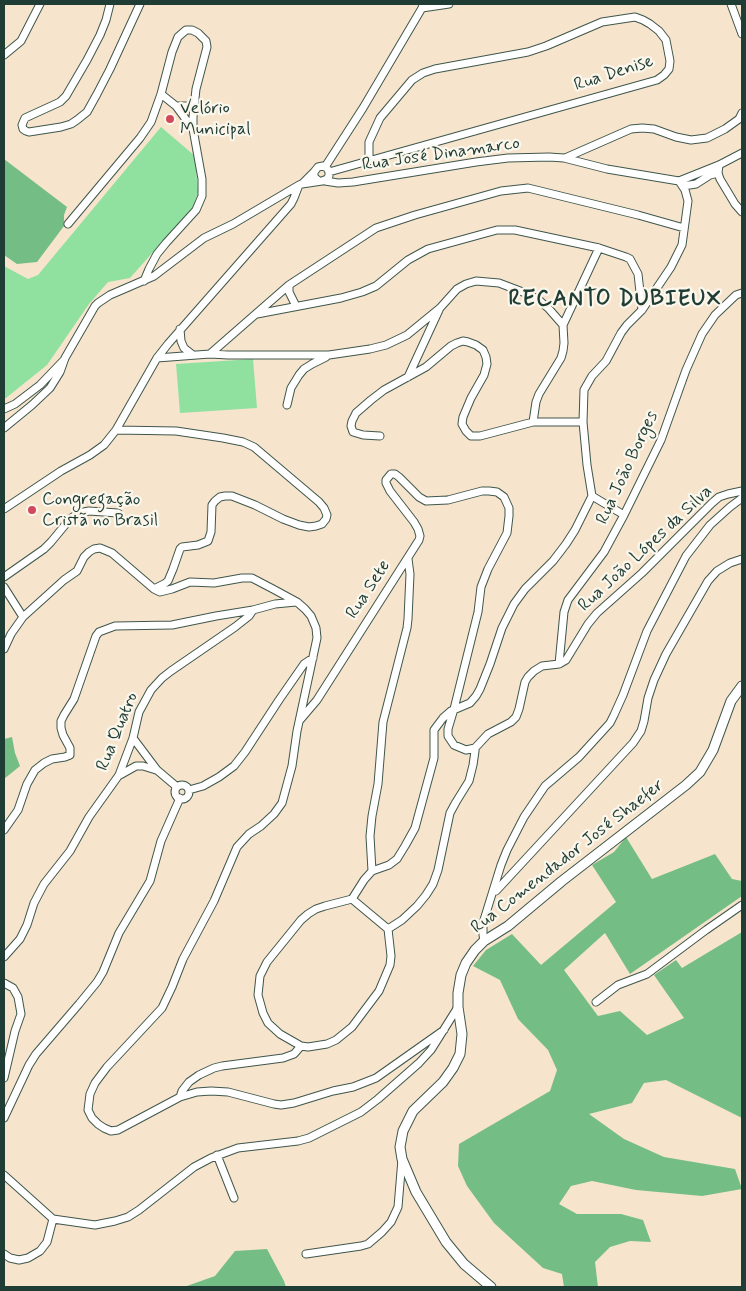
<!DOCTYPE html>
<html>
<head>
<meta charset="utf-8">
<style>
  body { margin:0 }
  #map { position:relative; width:746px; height:1291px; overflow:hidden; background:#f7e4cd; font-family:Mynerve,sans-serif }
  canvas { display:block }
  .frame { position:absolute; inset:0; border:5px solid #1f3d34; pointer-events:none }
</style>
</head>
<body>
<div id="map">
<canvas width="746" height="1291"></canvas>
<div class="frame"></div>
</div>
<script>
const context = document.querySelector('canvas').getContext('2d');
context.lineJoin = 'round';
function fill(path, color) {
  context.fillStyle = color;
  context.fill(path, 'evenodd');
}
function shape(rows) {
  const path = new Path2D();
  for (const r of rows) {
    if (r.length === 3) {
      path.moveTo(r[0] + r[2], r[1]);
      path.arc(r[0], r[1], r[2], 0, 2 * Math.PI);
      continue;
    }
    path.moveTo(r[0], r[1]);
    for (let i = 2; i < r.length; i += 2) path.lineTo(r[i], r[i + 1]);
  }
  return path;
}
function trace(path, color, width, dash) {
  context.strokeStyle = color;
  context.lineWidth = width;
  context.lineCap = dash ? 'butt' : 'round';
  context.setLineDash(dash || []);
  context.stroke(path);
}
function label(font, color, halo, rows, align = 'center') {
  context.font = font + ' Mynerve,sans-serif';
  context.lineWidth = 4.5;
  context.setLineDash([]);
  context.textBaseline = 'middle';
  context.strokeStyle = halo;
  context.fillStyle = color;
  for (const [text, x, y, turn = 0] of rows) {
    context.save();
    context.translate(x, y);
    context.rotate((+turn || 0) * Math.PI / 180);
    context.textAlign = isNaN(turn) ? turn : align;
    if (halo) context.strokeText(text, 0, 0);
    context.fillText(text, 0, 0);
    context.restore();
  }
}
const green = shape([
  [161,127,195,156,198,192,193,207,130,278,108,282,89,304,47,365,6,398,4,398,4,266,28,279,38,275],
  [253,359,257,408,180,413,176,364]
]);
const forest = shape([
  [4,159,67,207,64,215,64,226,37,262,17,264,4,255],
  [12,737,15,753,20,766,4,779,4,739],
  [626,837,652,879,715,854,732,879,742,881,742,896,630,974,605,933,564,970,598,1016,620,1011,647,1035,684,1018,654,975,676,960,682,968,742,932,742,1118,666,1080,644,1083,632,1103,589,1114,624,1139,664,1157,735,1169,742,1189,702,1196,636,1190,592,1181,571,1186,559,1204,577,1214,621,1214,643,1220,651,1242,630,1241,610,1247,595,1262,598,1287,564,1287,562,1274,543,1268,494,1223,467,1186,458,1166,459,1144,550,1091,557,1070,548,1050,518,1019,500,980,473,966,486,950,512,934,541,965,616,902,592,865,614,852],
  [267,1249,284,1281,286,1287,184,1287,215,1276,235,1251]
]);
const minor = shape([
  [110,4,106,20,100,35,87,60,66,96,60,102,25,118,22,125,23,129,26,131,29,132,61,127,71,124,77,120,87,112,97,94,110,69,140,4],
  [731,4,742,34],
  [422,8,449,4],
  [4,55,21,41,40,4],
  [161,94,176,106],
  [193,129,176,106,194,106],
  [565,158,631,129,642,128,654,129,676,137,691,140,707,138,725,129,739,119,742,113],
  [719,165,718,173,720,179,735,204,742,212],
  [325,167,363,108,422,8,423,4],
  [329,172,657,80,664,75,669,69,670,61,666,40,659,31,650,24,643,20,635,17,602,22,546,46,528,52,435,69,423,73,412,80,380,118,369,142,369,160],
  [325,181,338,183,353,182,476,162,508,158,549,157,564,158,607,169,679,181],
  [679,181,719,165,742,153],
  [302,184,322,181,327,179,329,176,329,172,327,168,323,166,318,167,314,172,314,177,319,181],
  [683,186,696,184,710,175,718,173],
  [68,224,140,138,151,122,161,94,172,52,178,37,186,30,192,30,198,33,206,41,207,47,196,89,193,117,193,129,202,179,202,196,196,210,166,243,157,254,149,269,144,281],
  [289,285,289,292,296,306],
  [257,314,341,298,362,292,376,286,408,260,428,249,497,230,515,230,599,248,626,257,630,259,638,274,642,310],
  [180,329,181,341,184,348,193,355],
  [210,354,289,285,376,228,415,215,501,191,528,188,638,215,684,228],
  [157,358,210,354,228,355,329,355,370,349,386,345,407,335,440,308,457,289,466,284,476,281,499,283,528,294,539,300,549,309,563,325],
  [408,377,439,310],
  [287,405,291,388,299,375,304,369,312,364,326,357],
  [4,409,15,404,40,385,63,361],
  [533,422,536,402,539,394,561,358,563,351,564,343,563,325,599,248],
  [4,428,32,405,50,388,60,372,65,358,95,306,98,303,110,295,154,276,204,238,233,224,299,185],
  [116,430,176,431,223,438,243,442,254,447,319,502,324,508,327,515,326,519,322,524,316,526,309,527,299,525,283,519,255,505,232,496,225,496,220,497,215,501,212,505,211,532,208,541,198,545,182,547,180,549,173,569,168,581,164,584,154,589],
  [380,436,363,435,353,432,351,426,352,421,356,413,371,400,384,390,426,367,451,346,457,343,463,341,468,342,476,345,483,350,486,357,487,364,484,375,471,398,463,417,462,424,466,431,471,436,480,436,533,422,583,422],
  [592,496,587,465,583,422,584,390,592,376,606,361,621,333,627,325,642,310,671,267,682,245,688,201,685,190,679,181],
  [592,496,624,515],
  [4,509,61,471,90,455,104,445,116,430,157,358,168,344,291,204,294,198,299,185,302,184,314,172],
  [4,577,44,549,51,542,70,519,79,513,89,511,118,513],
  [4,587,23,617],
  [4,649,11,634,23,617,64,580,77,571,84,557,89,552,94,549,100,548,112,553,154,589,160,592,172,589,190,582,214,583,242,578,252,578,273,589,297,602,305,609,311,616,316,628,317,638,297,731,292,766,282,803,274,814,261,826,249,834,237,847,214,901,183,959,172,987,162,1008,107,1067,95,1083,90,1094,88,1110,92,1118,98,1124,104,1128,111,1131,118,1130,180,1097,197,1092,211,1091,228,1092,274,1104,281,1105,294,1103,333,1091,353,1087,376,1078,444,1030],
  [559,664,564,612,568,600,604,552,624,515,661,440,686,370,702,334,715,315,736,295,742,293],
  [300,720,317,700,419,540,420,536,418,529,414,522,390,491,386,483,386,480,391,474,395,474,399,477,419,497,426,501,448,500,482,491,489,491,497,492,504,497,509,508,509,516,507,533,488,569,481,587,478,612,454,709,448,729,448,736,454,745,466,750,475,748,488,734,511,722,516,717,519,709,525,682,528,677,534,671,542,666,559,664,566,660,588,624,597,613,642,573,712,503,719,497,728,494,742,491],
  [133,738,157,770,177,787],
  [120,775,136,766,143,766,156,770],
  [182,792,7],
  [189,790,203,786,219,777,234,766,245,752,279,700,304,664,313,658],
  [4,830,18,810,27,784,35,770,44,763,52,759,65,757,70,755,70,748,63,735,61,728,61,721,64,715,74,699,96,636,99,632,115,626,172,625,216,616,253,610],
  [372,871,370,836,372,816,378,784,383,722,407,628,408,619,410,574,408,559],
  [496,891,633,743,641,731,644,721,648,698,654,680,666,654,708,581,717,571,730,563,742,559],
  [352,899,364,880,372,871,389,865,397,859,405,846,415,828,434,758,434,730,443,718,451,711,470,703,476,696,480,689,490,664,502,628,514,604,525,589,553,561,566,544,575,530,592,496],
  [352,899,388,929,391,956,390,965,379,991,352,1027,336,1040,327,1044,308,1047,301,1046,280,1034,268,1023,263,1013,258,995,260,976,267,962,301,920,308,914,316,909,325,906,352,899],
  [388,929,402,920,417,906,426,895,433,884,438,870,450,813,456,802,469,781,473,765,475,751,475,748],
  [484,941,483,935,483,923,501,865,507,850,524,817,545,786,579,757,610,723,614,715,623,695,647,631,686,556,710,525,730,507,742,498],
  [4,957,20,939,27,925,34,903,44,884,70,851,89,817,119,775,133,738,139,712,151,690,162,678,171,671,235,627,249,616,253,610,275,604,296,602],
  [4,983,13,988,18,997,21,1014,15,1031,4,1078],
  [596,1002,618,985,647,974,706,930,742,905],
  [180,1097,182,1091,189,1082,199,1075,214,1068,222,1066,283,1058,294,1054,301,1046],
  [4,1118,29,1065,36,1054,79,1004,97,982,103,972,119,933,150,881,161,841,180,798],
  [217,1155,234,1198],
  [4,1175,53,1219,95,1225,115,1221,128,1217,139,1210,194,1167,211,1158,238,1148,298,1141,309,1138,361,1112,378,1099,419,1063,431,1050,458,1007],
  [4,1254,10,1258,19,1260,28,1258,40,1251,47,1242,53,1219],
  [306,1254,361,1246,368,1244,382,1232,391,1222,398,1207,402,1159]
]);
const tertiary = shape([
  [491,1287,464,1264,446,1242,416,1192,402,1159,400,1147,403,1131,413,1111,443,1082,453,1068,460,1054,462,1034,458,1007,458,993,461,975,466,963,475,950,484,941,508,926,562,881,686,785,700,772,713,750,731,701,742,686]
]);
const markers = [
  [170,119,5,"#d1495b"],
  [32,510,5,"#d1495b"]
];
const streetNames = [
  ["Rua Denise",614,74,-18],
  ["Rua José Dinamarco",441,155,-8],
  ["Rua João Borges",628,468,-65],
  ["Rua João Lópes da Silva",646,549,-43],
  ["Rua Sete",369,590,-57],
  ["Rua Quatro",118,732,-68],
  ["Rua Comendador José Shaefer",568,857,-38]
];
const poiNames = [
  ["Velório",180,109],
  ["Municipal",180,130],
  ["Congregação",42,500],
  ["Cristã no Brasil",42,521]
];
const districtNames = [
  ["RECANTO DUBIEUX",615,300]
];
fill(green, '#90e0a0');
fill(forest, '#74be86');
trace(minor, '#3f564b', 9);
trace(tertiary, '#3f564b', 11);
trace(minor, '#fff', 7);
trace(tertiary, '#fff', 9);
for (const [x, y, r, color] of markers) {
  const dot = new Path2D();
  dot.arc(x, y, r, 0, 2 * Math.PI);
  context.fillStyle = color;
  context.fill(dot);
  trace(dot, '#fbf7ec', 2);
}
label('18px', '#1f3d34', '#fbf7ec', streetNames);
label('18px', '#1f3d34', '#fbf7ec', poiNames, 'left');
context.letterSpacing = '1px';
label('bold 22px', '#1f3d34', '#fbf7ec', districtNames);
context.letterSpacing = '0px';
</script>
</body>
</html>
